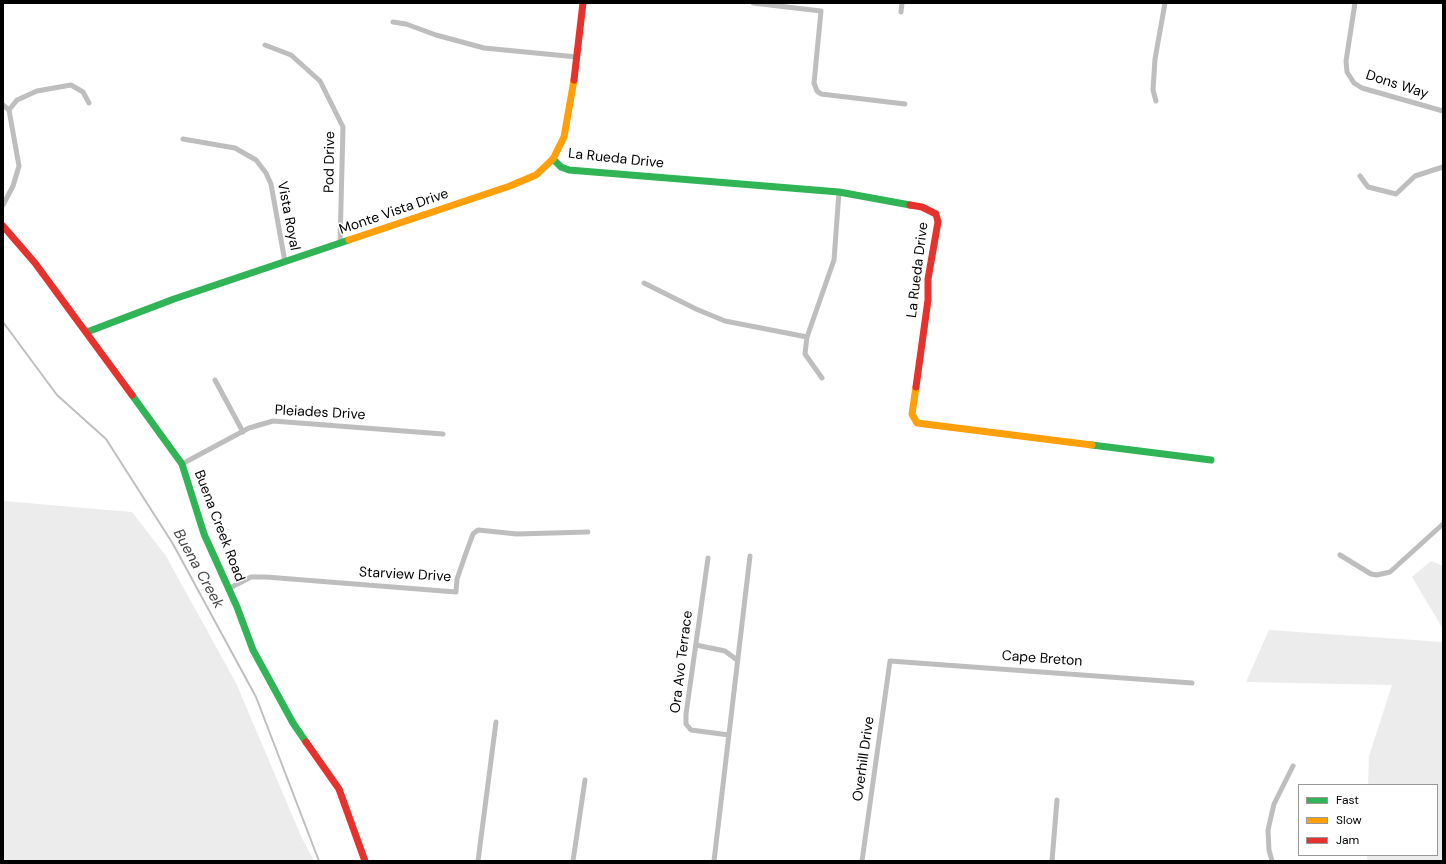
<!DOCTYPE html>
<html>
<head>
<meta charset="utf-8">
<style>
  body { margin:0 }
  #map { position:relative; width:1446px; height:864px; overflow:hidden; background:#fff; font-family:"DM Sans",sans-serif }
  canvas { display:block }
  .frame { position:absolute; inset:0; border:4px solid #000; pointer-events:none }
  .legend { position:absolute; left:1298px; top:784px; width:140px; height:72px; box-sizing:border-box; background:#fff; border:1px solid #999; margin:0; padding:5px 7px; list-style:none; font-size:12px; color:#000 }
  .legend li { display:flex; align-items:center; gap:8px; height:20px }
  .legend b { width:20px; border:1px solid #999 }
</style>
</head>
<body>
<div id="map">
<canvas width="1446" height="864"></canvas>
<div class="frame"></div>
<ul class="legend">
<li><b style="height:5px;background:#30b455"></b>Fast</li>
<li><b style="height:5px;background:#ff9f0a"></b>Slow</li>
<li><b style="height:5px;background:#e5322d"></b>Jam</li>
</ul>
</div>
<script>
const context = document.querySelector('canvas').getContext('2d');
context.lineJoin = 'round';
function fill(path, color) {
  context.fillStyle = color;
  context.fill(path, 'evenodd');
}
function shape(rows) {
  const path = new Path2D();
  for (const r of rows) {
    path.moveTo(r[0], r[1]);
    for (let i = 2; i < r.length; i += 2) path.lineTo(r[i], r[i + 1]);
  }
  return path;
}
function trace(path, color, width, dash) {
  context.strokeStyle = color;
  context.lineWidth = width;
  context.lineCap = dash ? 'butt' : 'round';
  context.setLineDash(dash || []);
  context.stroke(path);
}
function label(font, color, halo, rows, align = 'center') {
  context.font = font + ' "DM Sans",sans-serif';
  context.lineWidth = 3;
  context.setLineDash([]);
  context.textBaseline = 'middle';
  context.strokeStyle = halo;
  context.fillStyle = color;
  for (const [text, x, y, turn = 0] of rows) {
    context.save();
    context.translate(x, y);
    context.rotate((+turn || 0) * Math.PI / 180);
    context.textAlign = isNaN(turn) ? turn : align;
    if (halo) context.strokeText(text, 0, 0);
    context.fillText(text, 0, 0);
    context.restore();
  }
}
const green = shape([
  [3,501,132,512,166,556,236,683,301,836,314,861,3,861],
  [1431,561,1443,566,1443,629,1412,577],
  [1269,630,1443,642,1443,861,1367,861,1367,855,1437,855,1437,785,1368,785,1369,756,1392,685,1246,682]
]);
const stream = shape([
  [3,322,57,395,106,439,173,544,256,697,319,861]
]);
const street = shape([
  [753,3,821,11,814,83,817,91,821,94,905,104],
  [1355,3,1346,61,1347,72,1354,83,1362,88,1443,111],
  [901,12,902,3],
  [393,22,406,24,436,35,484,48,577,57],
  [265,45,291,55,320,81,343,127,340,244],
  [1156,101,1153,90,1155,59,1165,3],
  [3,105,9,110],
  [183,139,235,148,256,160,266,173,271,184,285,262],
  [1360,176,1368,187,1396,194,1415,176,1443,167],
  [3,205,13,186,19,166,9,110,17,100,37,91,71,85,83,92,89,103],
  [644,283,696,309,725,321,807,337,834,260,839,192],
  [807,336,805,354,822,378],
  [215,380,243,432],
  [182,464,249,428,273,421,443,434],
  [1340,555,1371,574,1377,575,1390,572,1443,524],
  [708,558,686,714,686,724,691,730,729,735],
  [228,589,251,577,266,577,456,592,457,579,466,553,473,534,478,530,517,534,588,532],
  [696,645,725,651,737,660],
  [478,861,496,722],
  [573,861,585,780],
  [714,861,750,556],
  [862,861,890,661,1192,683],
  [1052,861,1057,800],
  [1272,861,1269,850,1268,830,1274,804,1293,766]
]);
const fast = shape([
  [553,159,561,167,569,170,839,192,910,205],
  [87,332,174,299,349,240],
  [132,395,182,464,204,534,237,607,253,650,293,723,306,742],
  [1092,445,1211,460]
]);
const slow = shape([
  [349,240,510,186,536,175,553,159,564,137,574,80],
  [916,387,912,414,917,423,1092,445]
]);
const jam = shape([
  [574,80,583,3],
  [910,205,922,207,936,214,938,222,928,279,928,300,916,387],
  [3,226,35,263,132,395],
  [306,742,339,789,365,861]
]);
const streetNames = [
  ["Dons Way",1397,85,18],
  ["La Rueda Drive",616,159,6],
  ["Pod Drive",330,162,-89],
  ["Monte Vista Drive",394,212,-19],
  ["Vista Royal",288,216,79],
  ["La Rueda Drive",918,270,-83],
  ["Pleiades Drive",320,413,3],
  ["Buena Creek Road",219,526,69],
  ["Starview Drive",405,575,3],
  ["Cape Breton",1042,659,4],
  ["Ora Avo Terrace",682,662,-83],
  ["Overhill Drive",864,759,-82]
];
const waterNames = [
  ["Buena Creek",198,569,61]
];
fill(green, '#ececec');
trace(stream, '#bfbfbf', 2);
trace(street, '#bebebe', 5);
trace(fast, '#30b455', 7);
trace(slow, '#ff9f0a', 7);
trace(jam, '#e5322d', 7);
label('14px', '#000', '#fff', streetNames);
label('italic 15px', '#444', '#fff', waterNames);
</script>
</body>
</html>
